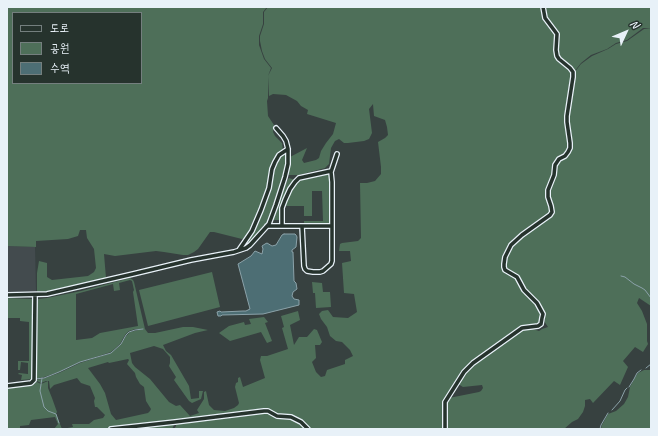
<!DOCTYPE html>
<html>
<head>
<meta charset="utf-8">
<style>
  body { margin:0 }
  #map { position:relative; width:658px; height:436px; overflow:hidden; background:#374140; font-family:Caveat,"Poor Story",sans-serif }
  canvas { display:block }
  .frame { position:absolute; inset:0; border:8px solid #e8f1f8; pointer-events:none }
  .legend { position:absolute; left:12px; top:12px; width:130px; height:72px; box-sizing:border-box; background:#26332d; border:1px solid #747f7e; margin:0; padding:5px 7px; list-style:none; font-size:12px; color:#e8f1f8 }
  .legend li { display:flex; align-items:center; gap:8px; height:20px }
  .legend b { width:20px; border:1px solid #747f7e }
  .north { position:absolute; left:606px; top:12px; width:40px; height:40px; -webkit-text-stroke:3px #26332d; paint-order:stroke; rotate:46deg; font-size:11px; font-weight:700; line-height:16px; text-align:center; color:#e8f1f8 }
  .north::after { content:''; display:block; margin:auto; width:14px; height:18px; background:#e8f1f8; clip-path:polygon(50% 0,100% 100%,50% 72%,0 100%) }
</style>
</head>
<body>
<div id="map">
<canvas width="658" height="436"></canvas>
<div class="frame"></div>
<ul class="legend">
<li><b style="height:5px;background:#26332d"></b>도로</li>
<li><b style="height:11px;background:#4e6f59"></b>공원</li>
<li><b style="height:11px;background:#4d6e74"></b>수역</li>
</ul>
<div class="north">N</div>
</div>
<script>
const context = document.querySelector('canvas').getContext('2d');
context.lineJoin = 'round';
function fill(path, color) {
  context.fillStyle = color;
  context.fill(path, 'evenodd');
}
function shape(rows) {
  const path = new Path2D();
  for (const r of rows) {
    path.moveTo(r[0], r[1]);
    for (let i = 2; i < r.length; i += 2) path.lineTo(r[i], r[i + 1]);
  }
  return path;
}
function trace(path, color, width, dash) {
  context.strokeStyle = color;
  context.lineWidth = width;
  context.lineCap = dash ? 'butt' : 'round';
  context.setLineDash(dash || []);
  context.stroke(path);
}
const built = shape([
  [7,246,35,247,36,292,7,292]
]);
const green = shape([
  [7,7,267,7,263,12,263,24,259,36,259,45,264,59,271,68,268,76,268,98,267,101,268,116,274,125,273,132,275,136,282,143,283,150,277,156,274,160,268,187,256,218,249,234,246,238,242,239,214,232,210,232,198,249,194,252,188,255,183,255,164,252,156,251,115,256,104,254,106,278,46,293,37,293,37,273,39,261,47,263,47,277,52,280,88,276,94,272,96,268,94,249,87,238,86,230,80,230,78,236,68,239,36,241,36,247,7,246],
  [13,13,141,13,141,83,13,83],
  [268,7,542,7,543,14,555,33,556,36,556,53,571,72,571,82,566,116,569,144,568,150,564,155,555,160,553,167,553,172,552,179,547,189,547,197,551,206,550,212,513,239,506,250,502,262,502,266,504,269,515,277,522,290,537,306,541,313,541,319,539,322,535,325,521,326,472,361,462,371,444,401,444,429,309,429,300,419,292,416,276,414,264,409,256,409,230,414,100,429,54,429,58,424,55,417,31,420,29,425,20,426,20,429,7,429,7,388,34,384,35,381,41,384,48,381,48,388,52,398,57,412,56,414,62,429,73,427,72,424,89,424,94,420,103,418,105,415,97,407,95,407,94,401,95,398,90,386,81,383,77,378,54,385,50,389,49,381,46,381,41,383,35,380,41,379,42,383,42,379,59,373,80,363,111,353,121,344,126,336,130,332,143,329,135,329,129,331,125,335,120,344,111,352,80,362,59,372,44,377,35,379,36,300,38,299,47,298,81,291,130,278,133,280,134,282,145,329,148,333,155,333,183,327,193,327,208,330,195,333,163,345,166,351,171,355,189,386,191,399,199,398,199,391,203,391,201,399,192,403,189,401,174,380,176,377,169,366,170,363,170,357,163,349,154,346,130,353,132,363,135,367,150,379,169,402,176,406,180,405,190,416,199,413,197,410,204,399,204,392,206,391,209,405,214,410,225,411,234,408,238,405,239,403,235,387,236,383,238,382,238,378,240,377,243,387,265,378,260,360,261,356,267,356,288,349,282,328,284,327,281,316,298,311,300,320,290,325,294,345,299,337,307,337,314,329,317,330,322,342,320,345,315,345,316,358,312,362,316,372,321,377,325,376,327,370,345,364,345,360,353,356,350,350,342,342,336,341,330,336,327,327,321,319,319,314,322,311,328,310,333,317,348,318,357,312,354,294,344,293,342,263,351,261,350,251,339,251,340,244,342,243,358,241,361,238,360,183,367,183,375,181,381,174,381,167,378,142,385,138,388,135,387,127,385,120,374,116,373,104,369,109,372,133,369,139,364,141,348,143,344,143,339,139,335,141,331,148,329,164,325,168,299,175,288,175,290,157,307,148,302,160,304,163,316,160,319,158,321,151,326,143,333,134,336,123,307,114,308,110,301,106,297,101,286,95,273,94,269,96,268,76,272,68,265,59,262,51,260,41,260,36,264,24,264,12],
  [130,280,132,281,134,290,133,292,138,326,100,333,92,338,76,340,76,294,113,284,114,291,120,290,119,283],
  [128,359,129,360,127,364,135,373,136,377,140,384,144,387,146,401,151,409,150,411,148,413,116,420,111,414,105,393,100,384,88,368,108,362,109,363],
  [544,7,651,7,651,28,643,28,627,40,616,43,607,49,591,55,581,63,574,72,560,58,558,55,559,34,546,18],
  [651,28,651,306,639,298,637,303,642,311,647,324,647,341,648,344,643,352,635,347,623,361,628,367,620,385,614,381,593,403,590,399,585,400,585,406,583,412,578,419,572,422,564,429,446,429,446,402,449,398,479,392,481,391,483,388,482,385,463,387,458,384,467,370,522,329,530,328,539,331,542,329,548,327,544,321,545,319,544,314,514,274,508,269,505,265,509,253,514,243,552,214,554,211,553,206,549,194,550,188,556,176,557,172,556,165,558,162,568,154,569,131,568,116,574,86,574,73,581,64,592,56,608,49,616,44,627,41,644,29],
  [285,154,286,156,285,169,283,181,271,216,267,223,248,245,246,243,270,188,273,170,277,161,279,157],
  [328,174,329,175,330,181,331,221,328,224,304,224,304,221,323,221,322,191,312,191,312,216,304,216,304,206,285,206,288,197,292,188,299,180],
  [289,178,295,180,281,207,280,220,272,220,287,181],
  [212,272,220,307,148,326,139,290],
  [312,282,322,283,323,292,330,292,331,307,316,308,315,293,313,293],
  [7,298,32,299,33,299,33,379,21,380,22,375,18,374,19,373,28,374,28,363,21,362,20,370,18,370,18,361,29,361,29,322,20,321,20,318,7,318],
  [264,317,268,322,265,323,272,341,267,343,261,332,230,341,219,333,229,326,244,322,245,325,251,324,249,319],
  [644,370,651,370,651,429,601,429,602,425,608,414,616,411,624,404,628,397,630,387,636,376,638,373],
  [265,413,291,418,297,421,306,429,174,429,176,426,176,423],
  [174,423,174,425,172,429,154,429,154,428,147,429,121,429]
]);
const water = shape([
  [284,234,295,234,296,235,297,237,296,247,292,250,292,252,293,252,294,281,296,283,297,289,293,292,292,296,294,299,299,300,299,305,263,314,222,315,221,316,218,316,217,312,220,311,221,312,243,311,246,311,250,309,238,264,251,256,255,251,262,254,263,249,262,246,265,244,267,243,272,246,276,245,282,235,284,234]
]);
const stream = shape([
  [621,276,625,277,634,284,642,288,645,290,651,298],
  [646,368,651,364],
  [42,378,40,391,44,407,48,411,56,414,59,423],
  [35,379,44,378,59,372,80,362,111,353,121,344,126,335,129,332,135,330,143,329],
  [629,387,634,379,637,373,641,370],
  [612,410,620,401,625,390,627,388],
  [600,429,601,425,608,413]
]);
const minor = shape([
  [267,226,332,226],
  [282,226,282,208,285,200,290,189,295,182,299,178,331,171],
  [302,226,304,266,305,269,307,271,313,272,320,272,323,271,331,264,332,261,332,182,331,172,337,154],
  [239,250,252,231,261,210,269,188,272,169,275,162,279,155,288,149],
  [7,295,47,294,133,274,191,260,234,252,246,248,250,245,269,224,276,205,285,177,288,164,288,149,286,141,283,136,276,128],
  [7,386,31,383,34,380,35,295],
  [111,429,175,422,264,411,268,411,277,416,291,417,301,422,308,429],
  [445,429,445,402,464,372,473,363,522,328,538,326,541,324,542,318,543,314,537,303,524,290,517,277,505,270,504,267,504,264,505,257,511,245,522,235,550,215,552,212,551,206,548,197,548,190,554,175,555,165,559,159,565,156,568,152,570,148,570,143,567,122,567,116,573,77,573,72,570,68,559,59,557,56,556,50,557,34,545,18,543,7]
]);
fill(built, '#434b4e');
fill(green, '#4e6f59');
fill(water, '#4d6e74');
trace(water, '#8ba2a9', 1);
trace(stream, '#8ba2a9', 1);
trace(minor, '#e8f1f8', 6);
trace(minor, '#26332d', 3.5);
</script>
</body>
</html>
